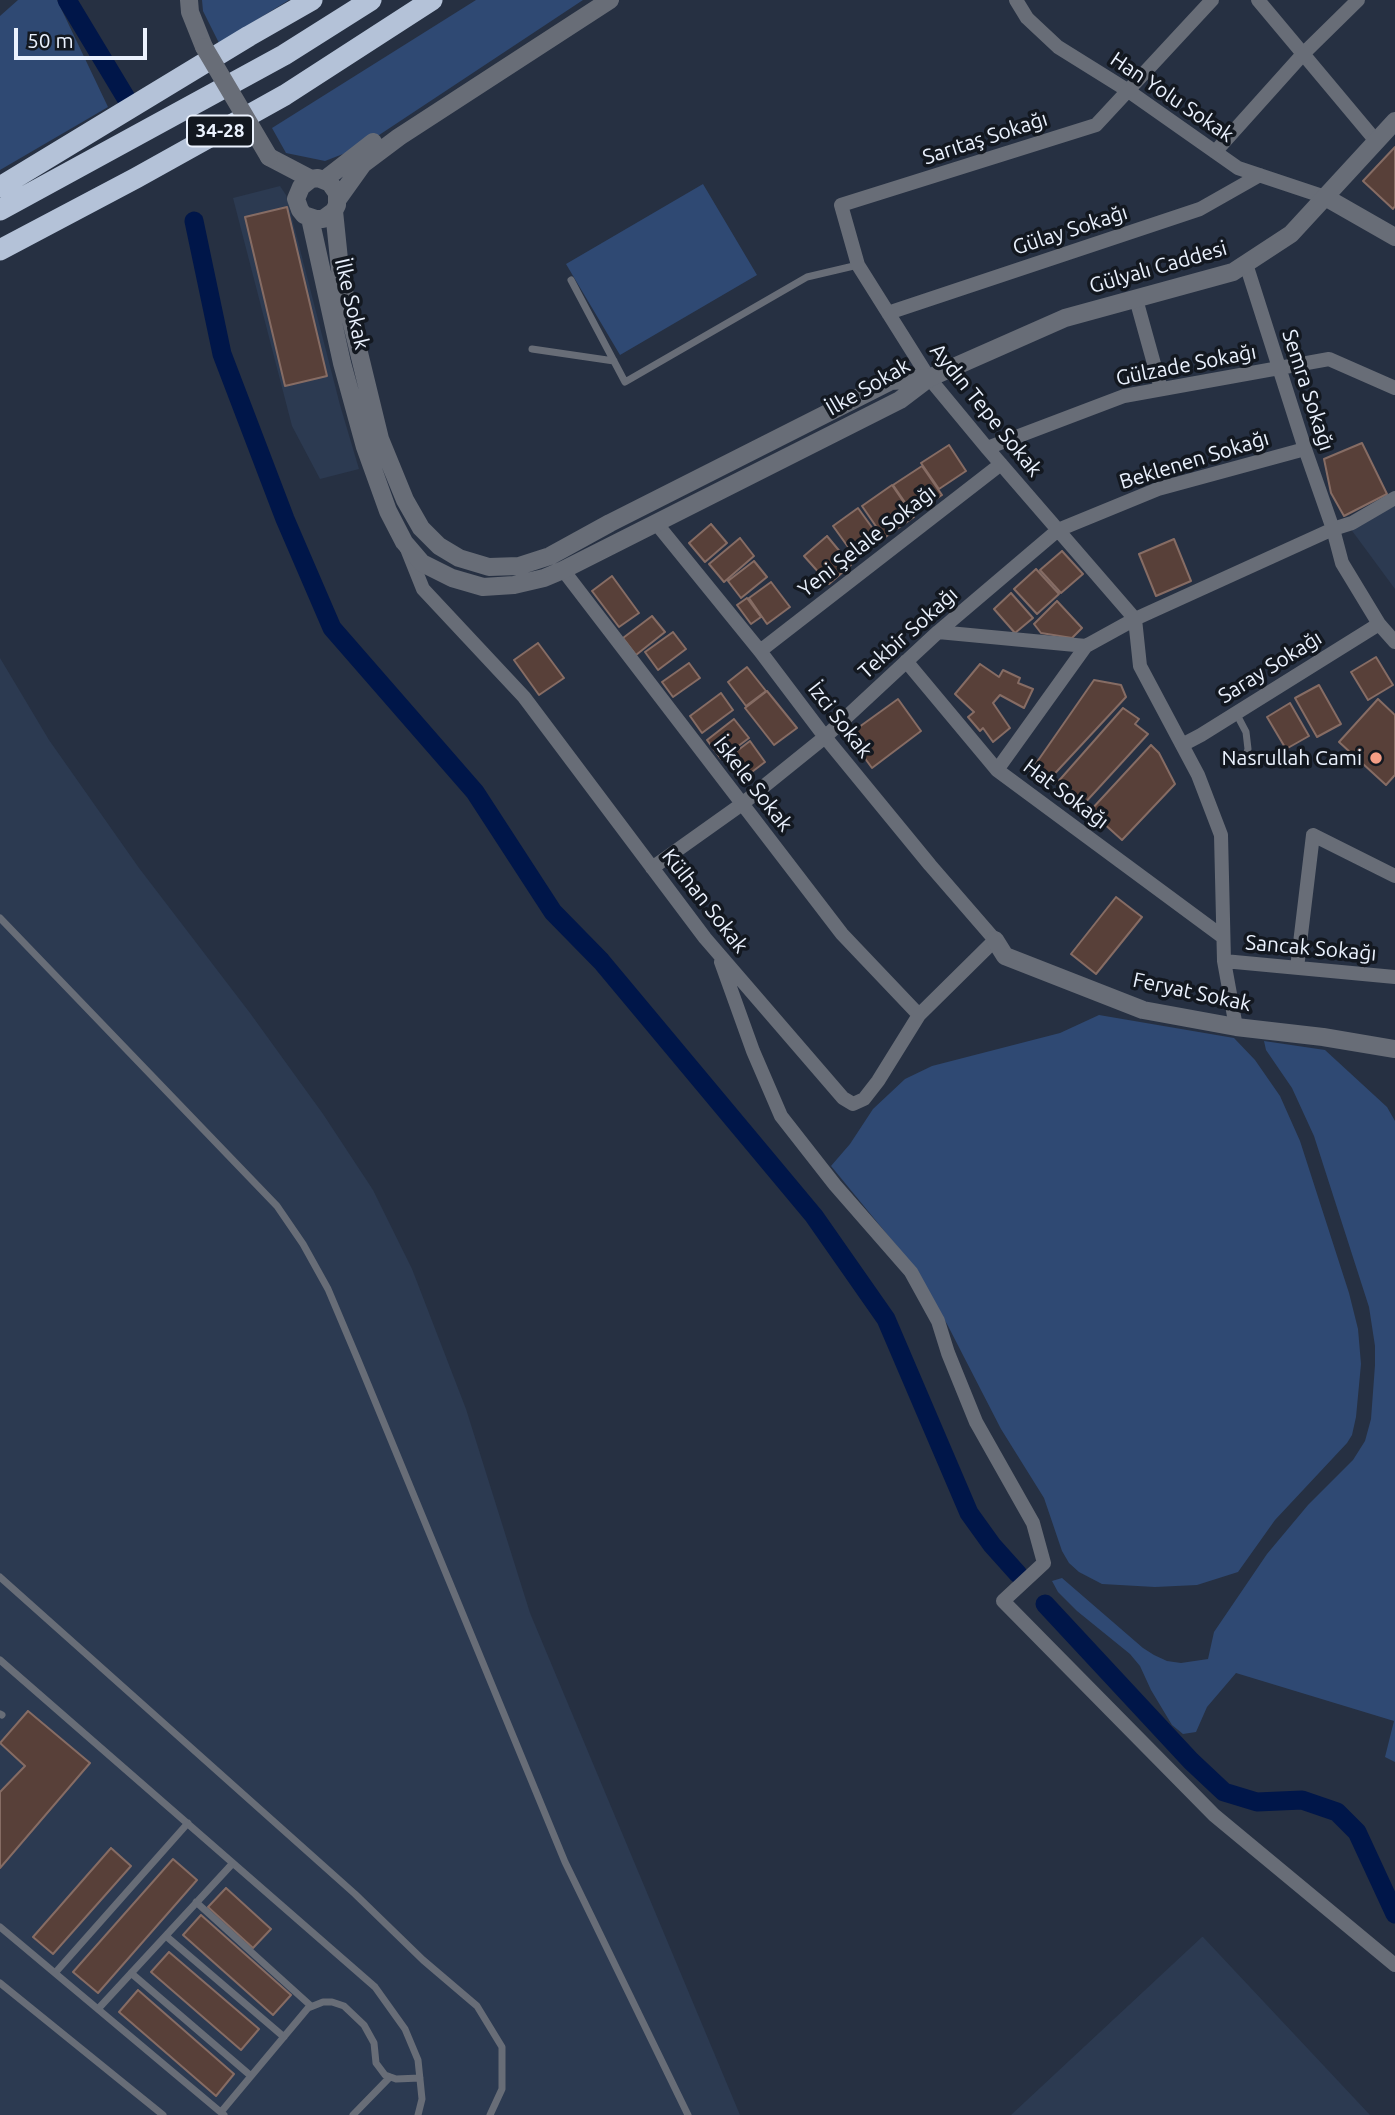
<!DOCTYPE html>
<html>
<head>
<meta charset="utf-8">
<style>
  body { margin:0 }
  #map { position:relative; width:1395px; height:2115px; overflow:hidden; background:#263042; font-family:Ubuntu,sans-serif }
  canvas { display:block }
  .scale { position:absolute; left:14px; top:28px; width:133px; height:32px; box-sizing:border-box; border:4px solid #ebf2fe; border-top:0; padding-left:9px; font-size:21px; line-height:24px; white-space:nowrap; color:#ebf2fe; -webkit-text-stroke:5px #131820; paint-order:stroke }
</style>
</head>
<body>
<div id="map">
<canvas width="1395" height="2115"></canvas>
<div class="scale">50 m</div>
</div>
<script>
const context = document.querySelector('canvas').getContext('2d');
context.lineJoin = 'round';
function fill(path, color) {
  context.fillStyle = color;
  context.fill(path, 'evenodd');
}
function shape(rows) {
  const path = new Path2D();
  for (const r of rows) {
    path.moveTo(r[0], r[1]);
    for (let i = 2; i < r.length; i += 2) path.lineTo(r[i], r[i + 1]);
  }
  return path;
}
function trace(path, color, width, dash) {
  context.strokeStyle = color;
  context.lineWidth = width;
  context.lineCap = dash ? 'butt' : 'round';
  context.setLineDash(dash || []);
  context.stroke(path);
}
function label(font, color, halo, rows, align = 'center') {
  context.font = font + ' Ubuntu,sans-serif';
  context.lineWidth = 7;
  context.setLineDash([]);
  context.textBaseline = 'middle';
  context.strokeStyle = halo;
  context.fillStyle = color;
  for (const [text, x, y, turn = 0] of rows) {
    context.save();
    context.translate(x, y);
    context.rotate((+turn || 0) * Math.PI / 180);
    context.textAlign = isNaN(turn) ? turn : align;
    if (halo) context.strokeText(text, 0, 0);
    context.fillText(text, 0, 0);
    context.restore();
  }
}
const built = shape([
  [280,186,286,195,340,405,359,469,320,479,292,426,233,198],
  [1395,506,1395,589,1350,528],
  [0,658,49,740,139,868,250,1013,323,1114,373,1190,412,1269,466,1409,530,1613,740,2115,0,2115],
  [1203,1937,1370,2115,1011,2115,1202,1937]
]);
const green = shape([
  [18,0,57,0,108,107,0,170,0,16],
  [202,0,289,0,219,43,203,11],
  [476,0,583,0,361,147,325,161,286,153,272,128],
  [703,184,757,275,620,355,566,264],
  [1099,1015,1234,1038,1255,1060,1280,1096,1300,1141,1349,1293,1358,1329,1361,1364,1356,1417,1352,1435,1347,1443,1275,1520,1238,1572,1197,1585,1155,1587,1102,1584,1079,1572,1069,1563,1062,1551,1044,1498,1001,1429,947,1324,900,1250,831,1166,850,1144,873,1109,905,1079,932,1066,1060,1033],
  [1264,1041,1325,1050,1387,1107,1395,1121,1395,1762,1385,1757,1394,1721,1236,1673,1207,1707,1196,1732,1183,1734,1172,1725,1151,1690,1140,1666,1130,1654,1077,1611,1058,1592,1052,1581,1062,1578,1143,1648,1154,1655,1167,1661,1181,1663,1208,1659,1214,1632,1267,1554,1308,1505,1353,1460,1365,1441,1371,1419,1375,1365,1375,1346,1369,1307,1314,1136,1292,1088,1266,1050]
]);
const canal = shape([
  [67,0,126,98],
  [194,221,222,354,285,519,332,628,475,792,553,912,601,961,814,1216,886,1319,969,1513,992,1545,1018,1574],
  [1045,1604,1191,1761,1224,1792,1257,1802,1302,1800,1337,1812,1357,1832,1395,1914]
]);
const building = shape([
  [1395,147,1395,206,1393,209,1363,181,1395,147],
  [287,207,327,376,285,386,245,217,287,207],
  [1362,443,1387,494,1344,516,1331,493,1324,459,1362,443],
  [949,445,966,471,939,489,921,463,949,445],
  [922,466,942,495,913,514,893,485,922,466],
  [892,485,914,517,884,538,862,506,892,485],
  [858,508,881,540,856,558,833,526,858,508],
  [711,524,727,543,705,562,689,543,711,524],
  [827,536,851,565,829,584,804,556,827,536],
  [740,538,754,556,724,582,709,564,740,538],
  [1174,539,1191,581,1156,596,1139,554,1174,539],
  [1062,551,1083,574,1061,593,1040,570,1062,551],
  [754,561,767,577,741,598,728,581,754,561],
  [1036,569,1059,594,1037,614,1014,589,1036,569],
  [612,576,639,613,619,627,592,591,612,576],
  [771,582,790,607,767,624,749,598,771,582],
  [1011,593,1033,618,1015,633,994,609,1011,593],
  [747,598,761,617,751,624,737,605,747,598],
  [1057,601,1082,628,1072,638,1041,633,1034,624,1057,601],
  [652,616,665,632,636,655,623,638,652,616],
  [673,632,686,649,658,670,645,652,673,632],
  [538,643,564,678,539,695,514,660,538,643],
  [1376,657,1393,685,1368,700,1351,672,1376,657],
  [689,663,700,678,673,697,662,682,689,663],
  [980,664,999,677,1003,670,1020,678,1018,683,1033,689,1024,708,1000,695,993,703,1010,728,993,742,983,728,980,731,968,717,974,712,955,694,980,664],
  [747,667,766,691,746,706,728,682,747,667],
  [1094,680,1121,685,1126,697,1046,783,1030,772,1094,680],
  [1319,685,1341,724,1317,737,1295,698,1319,685],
  [767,691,797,728,774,745,745,708,767,691],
  [721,693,733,710,702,733,690,716,721,693],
  [898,699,921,731,872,768,848,735,898,699],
  [1378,699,1395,715,1395,775,1386,785,1339,742,1378,699],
  [1290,703,1309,736,1286,749,1267,717,1290,703],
  [1123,708,1139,719,1135,724,1148,734,1083,805,1056,784,1123,708],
  [734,719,749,738,721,759,707,740,734,719],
  [750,741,765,762,740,781,725,760,750,741],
  [1151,745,1159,753,1175,784,1122,840,1090,811,1151,745],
  [1116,897,1142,917,1096,974,1071,954,1116,897],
  [28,1711,90,1763,0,1868,0,1792,25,1766,0,1743,28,1711],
  [111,1848,131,1866,53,1954,33,1937,111,1848],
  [173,1859,197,1880,98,1993,73,1972,173,1859],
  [226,1888,271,1929,253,1948,208,1907,226,1888],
  [201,1915,291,1995,273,2015,183,1935,201,1915],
  [169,1952,259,2029,241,2050,151,1972,169,1952],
  [138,1990,234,2074,216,2096,119,2012,138,1990]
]);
const service = shape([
  [571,280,625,382,807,277,858,265],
  [532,349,614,361],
  [1236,713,1246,732,1248,749,1244,761],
  [0,918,277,1206,303,1244,328,1289,358,1360,565,1862,688,2115],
  [0,1577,355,1894,423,1960,477,2006,502,2047,502,2089,490,2115],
  [0,1660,375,1987,405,2029,418,2060,422,2099,418,2115],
  [0,1714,2,1715],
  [196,1902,311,2006],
  [0,1927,224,2115],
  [166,1936,284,2037],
  [55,1973,188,1823],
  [131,1973,251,2076],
  [0,1983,163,2115],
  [98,2009,233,1863],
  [221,2112,308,2008,323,2002,332,2002,344,2006,364,2025,374,2043,376,2063,385,2075,396,2079,420,2078],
  [353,2115,390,2077]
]);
const minor = shape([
  [1016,0,1027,18,1058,47,1127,90,1238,168,1325,197],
  [1258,0,1376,141],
  [1215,152,1303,54,1358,0],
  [1246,264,1305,449,1333,529,1342,563,1379,624,1395,642],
  [1136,299,1161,389],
  [888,313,1200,209,1260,175],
  [987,448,1124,396,1329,359,1395,388],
  [407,549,423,589,524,697,705,938,843,1098,853,1104,864,1099,878,1081,919,1015,995,940,930,865,825,737,760,651,656,523],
  [563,570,842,934,919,1015],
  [1135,619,987,448,929,378,858,265,841,205,1096,125,1212,0],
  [1135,619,1140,666,1198,775,1221,835,1224,961,1236,1027],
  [938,632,1086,646],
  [760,651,1001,464],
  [906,661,997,770,1223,937],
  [1182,745,1201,735,1379,624],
  [997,770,1086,646,1135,619,1333,529,1352,523,1395,498],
  [652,868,742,804,825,737,938,632,1058,530,1158,489,1305,449],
  [1224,961,1395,977],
  [721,962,753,1051,781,1116,835,1185,911,1272,938,1321,948,1353,976,1422,1033,1523,1044,1563,1003,1601,1214,1815,1395,1965],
  [1297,968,1313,835,1395,876]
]);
const tertiary = shape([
  [189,0,190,12,204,47],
  [269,157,311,179],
  [324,180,373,142],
  [1325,197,1395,237],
  [338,199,363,164,399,137,610,0],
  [334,211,323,219,316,219,304,215,300,210,296,199,301,187,311,179,318,178,330,183,337,193,337,205,334,211,341,279,380,439,405,500,421,528,439,546,459,558,489,567,519,566,550,556,610,523,891,381,929,378],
  [310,218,342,363,365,447,388,511,404,542,422,563,452,578,483,587,514,585,544,578,563,570,900,400,929,378,1065,318,1233,272,1291,234,1395,121],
  [995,940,1005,956,1143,1010,1236,1027,1323,1037,1395,1049]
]);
const motorway = shape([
  [0,187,249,36,312,0],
  [0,210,284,55,371,0],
  [0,250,136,178,285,95,432,0]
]);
const tertiaryBridge = shape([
  [204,47,269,157]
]);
const markers = [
  [1376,758,7,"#f49e86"]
];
const shields = [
  [220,131,66]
];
const shieldNames = [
  ["34-28",220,131]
];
const streetNames = [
  ["Han Yolu Sokak",1172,97,34],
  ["Sarıtaş Sokağı",985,138,-18],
  ["Gülay Sokağı",1070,230,-18],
  ["Gülyalı Caddesi",1158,267,-16],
  ["İlke Sokak",352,304,77],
  ["Gülzade Sokağı",1186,365,-11],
  ["İlke Sokak",868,387,-30],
  ["Semra Sokağı",1308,390,72],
  ["Aydın Tepe Sokak",986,410,51],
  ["Beklenen Sokağı",1194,460,-17],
  ["Yeni Şelale Sokağı",867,541,-38],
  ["Tekbir Sokağı",908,633,-42],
  ["Saray Sokağı",1270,667,-32],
  ["İzci Sokak",840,720,52],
  ["İskele Sokak",753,784,52],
  ["Hat Sokağı",1066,794,37],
  ["Külhan Sokak",705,901,52],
  ["Sancak Sokağı",1311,948,5],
  ["Feryat Sokak",1192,992,12]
];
const poiNames = [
  ["Nasrullah Cami",1362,758]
];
fill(built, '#2c3a51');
fill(green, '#2f4973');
trace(canal, '#001649', 19);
fill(building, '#584039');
trace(building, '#866c64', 2);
trace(service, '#686d77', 7);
trace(minor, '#686d77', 14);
trace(tertiary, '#686d77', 18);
trace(motorway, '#b4c2d8', 21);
trace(tertiaryBridge, '#686d77', 18);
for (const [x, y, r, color] of markers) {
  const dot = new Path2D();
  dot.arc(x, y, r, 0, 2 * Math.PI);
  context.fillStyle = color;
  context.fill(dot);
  trace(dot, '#131820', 2.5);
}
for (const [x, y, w] of shields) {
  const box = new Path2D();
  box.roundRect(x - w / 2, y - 15.5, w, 31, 5);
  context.fillStyle = '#131820';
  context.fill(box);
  trace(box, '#ebf2fe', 2);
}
label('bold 19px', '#ebf2fe', null, shieldNames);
label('21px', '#ebf2fe', '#131820', streetNames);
label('21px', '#ebf2fe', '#131820', poiNames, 'right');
</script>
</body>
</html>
